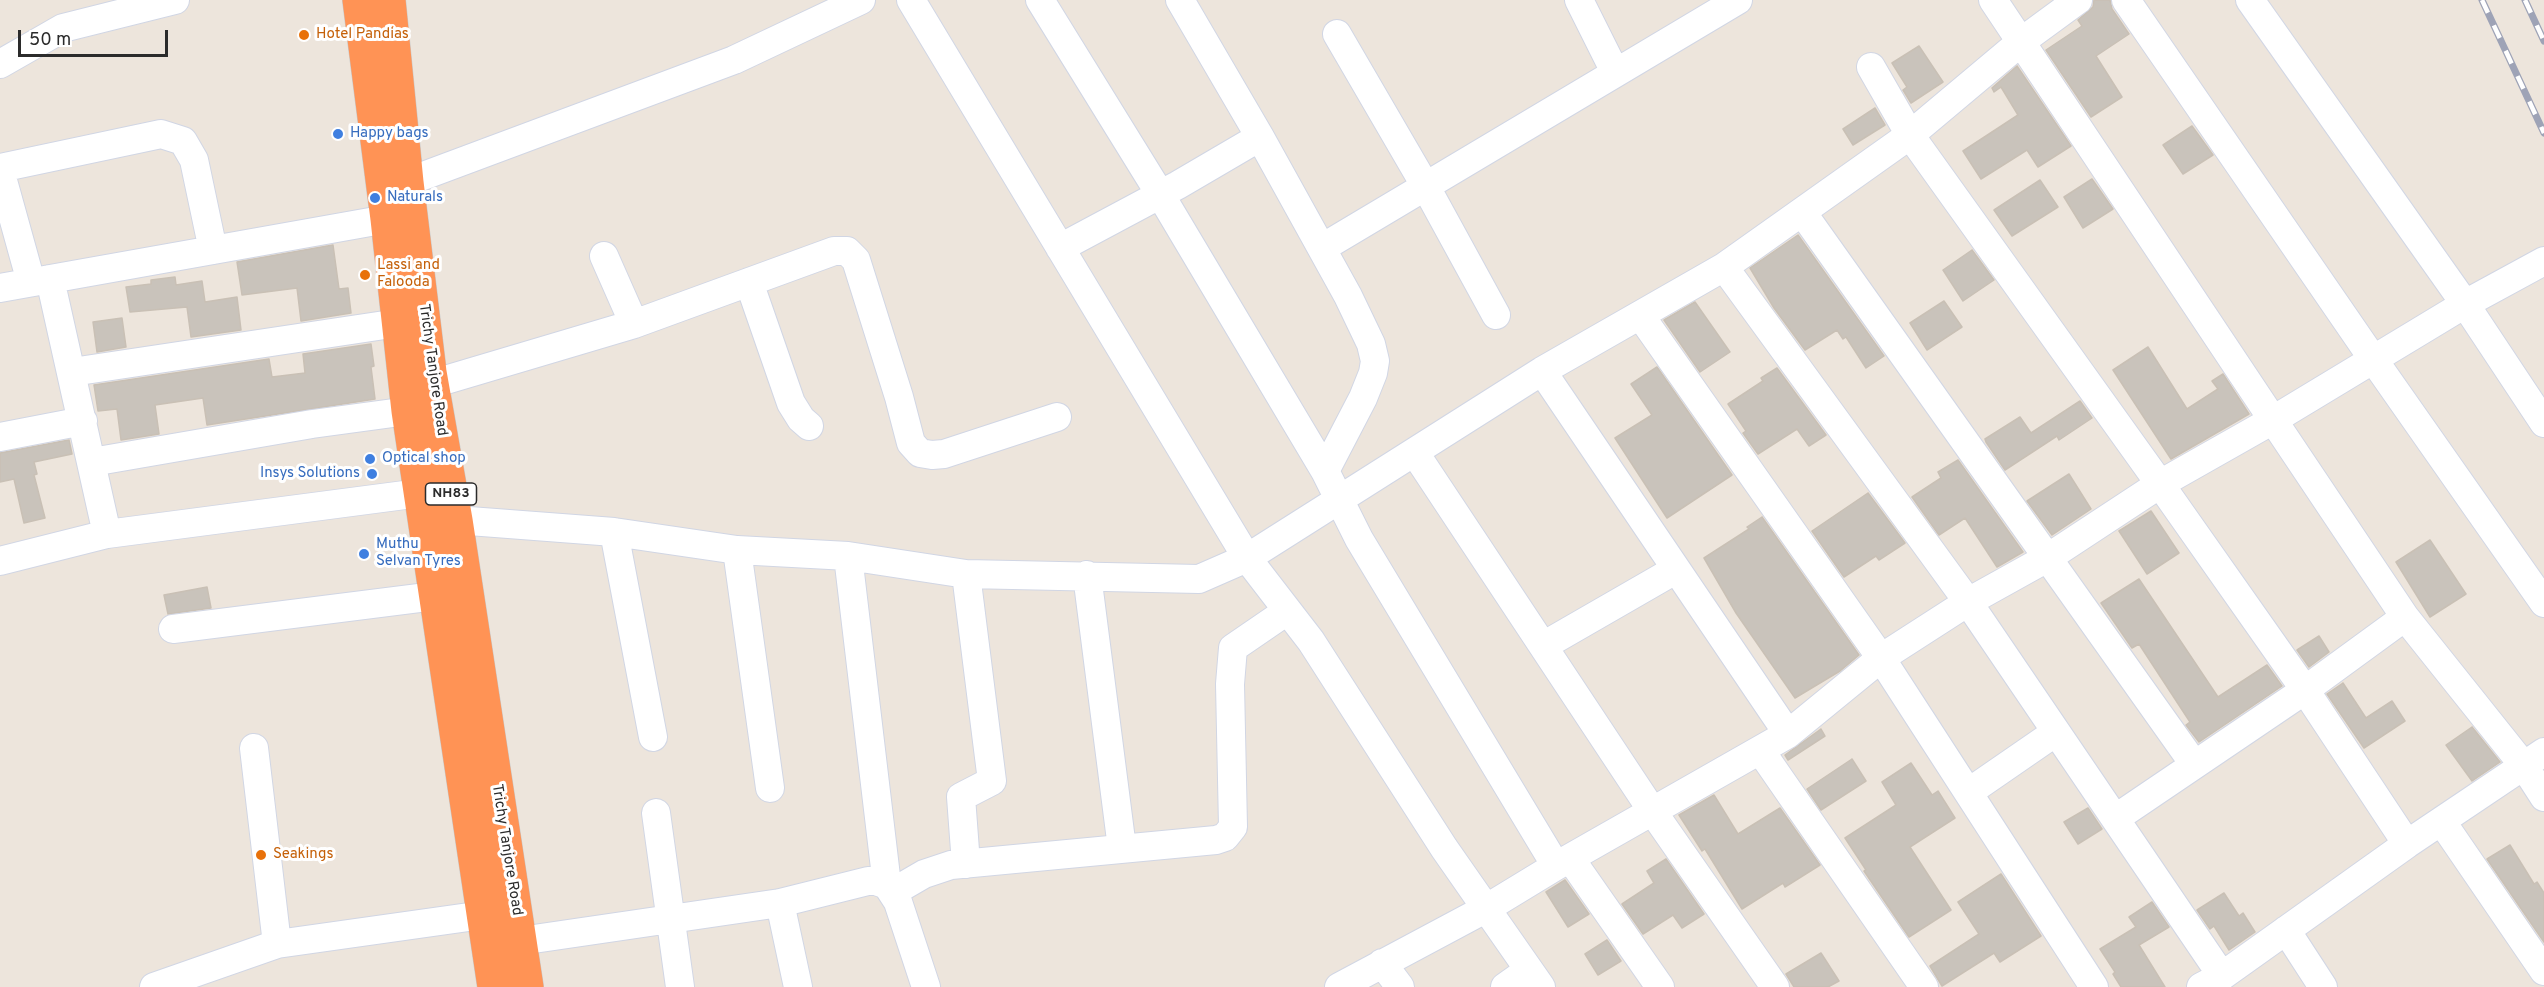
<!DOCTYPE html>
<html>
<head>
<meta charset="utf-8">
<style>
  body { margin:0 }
  #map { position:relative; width:2544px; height:987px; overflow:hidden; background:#ede5dc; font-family:Overpass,sans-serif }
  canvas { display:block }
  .scale { position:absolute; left:18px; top:30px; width:150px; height:27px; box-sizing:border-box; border:3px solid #2b2b2b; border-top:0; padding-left:8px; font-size:18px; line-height:21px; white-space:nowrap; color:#2b2b2b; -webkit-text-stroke:4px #fff; paint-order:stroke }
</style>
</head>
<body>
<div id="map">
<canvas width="2544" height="987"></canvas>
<div class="scale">50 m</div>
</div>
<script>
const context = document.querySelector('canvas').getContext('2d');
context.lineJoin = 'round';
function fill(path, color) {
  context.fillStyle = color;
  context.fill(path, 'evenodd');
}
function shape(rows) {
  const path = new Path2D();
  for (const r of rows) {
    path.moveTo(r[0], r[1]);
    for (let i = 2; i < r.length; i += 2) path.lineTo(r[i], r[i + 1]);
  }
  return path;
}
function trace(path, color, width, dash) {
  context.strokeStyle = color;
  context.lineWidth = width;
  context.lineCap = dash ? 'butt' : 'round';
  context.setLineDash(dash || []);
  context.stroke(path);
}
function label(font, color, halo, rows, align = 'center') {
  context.font = font + ' Overpass,sans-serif';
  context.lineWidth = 6;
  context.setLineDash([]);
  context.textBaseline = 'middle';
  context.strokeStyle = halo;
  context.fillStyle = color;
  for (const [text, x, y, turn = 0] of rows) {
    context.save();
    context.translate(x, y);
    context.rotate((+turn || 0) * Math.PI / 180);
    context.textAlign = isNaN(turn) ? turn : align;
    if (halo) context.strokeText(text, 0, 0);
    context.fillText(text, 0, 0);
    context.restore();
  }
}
const building = shape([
  [2094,0,2110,0,2112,9,2129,34,2096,56,2122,97,2091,117,2046,50,2082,26,2078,20,2093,7,2094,0],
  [1919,46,1943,82,1911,103,1903,90,1907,87,1892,63,1919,46],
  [2017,66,2071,146,2038,167,2027,150,1981,179,1963,151,2018,115,2001,87,1994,92,1992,88,2017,66],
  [1875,108,1885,125,1853,145,1843,129,1875,108],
  [2192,126,2213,155,2183,174,2163,145,2192,126],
  [2092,179,2113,209,2083,228,2064,197,2092,179],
  [2040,180,2058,207,2012,236,1994,210,2040,180],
  [1798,235,1884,356,1866,368,1846,337,1843,339,1837,330,1805,350,1774,308,1750,268,1798,235],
  [333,245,339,289,348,288,351,313,301,321,297,288,242,295,237,262,333,245],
  [1972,250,1994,280,1963,301,1943,270,1972,250],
  [175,277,176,285,202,281,205,302,237,297,241,330,191,337,187,307,130,312,126,287,151,284,151,280,175,277],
  [1944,301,1962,327,1927,350,1910,323,1944,301],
  [1695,302,1730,352,1700,372,1664,320,1695,302],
  [122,318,126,347,97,352,93,322,122,318],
  [371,344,374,366,371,367,375,399,207,425,203,398,155,405,159,434,121,440,117,409,98,411,94,385,269,359,272,377,305,373,303,354,371,344],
  [2148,347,2187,409,2218,389,2212,381,2223,374,2249,414,2171,459,2113,370,2148,347],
  [1657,367,1732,475,1667,518,1615,438,1652,415,1631,384,1657,367],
  [1777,368,1826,435,1809,446,1797,429,1758,454,1743,433,1746,431,1728,404,1763,381,1761,378,1777,368],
  [2080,401,2092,418,2059,440,2057,436,2005,470,1986,442,1985,439,2020,417,2031,433,2080,401],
  [69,440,72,454,34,462,37,474,34,475,45,518,24,523,14,479,0,482,0,453,69,440],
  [1958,460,2023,552,1997,567,1965,518,1939,535,1912,497,1941,478,1938,472,1958,460],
  [2069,474,2091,509,2052,535,2027,501,2069,474],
  [1868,493,1905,543,1879,560,1876,556,1844,577,1812,531,1868,493],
  [2151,511,2179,553,2147,574,2119,531,2151,511],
  [1762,517,1859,655,1840,671,1795,698,1736,613,1704,558,1749,529,1747,527,1762,517],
  [2430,540,2466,594,2430,617,2396,562,2430,540],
  [2139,579,2218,697,2267,665,2282,686,2199,742,2186,725,2190,722,2139,644,2132,648,2101,603,2139,579],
  [207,587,211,608,168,614,164,595,207,587],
  [2319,636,2329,652,2309,667,2297,650,2319,636],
  [2343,683,2366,718,2392,701,2405,721,2364,748,2327,694,2343,683],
  [2472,727,2500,762,2472,781,2446,745,2472,727],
  [1821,729,1825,736,1788,760,1785,755,1821,729],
  [1852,759,1866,781,1821,810,1807,789,1852,759],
  [1911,763,1932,795,1938,791,1955,818,1910,847,1951,910,1909,937,1864,871,1866,870,1845,838,1896,805,1882,782,1911,763],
  [1714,795,1738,834,1780,808,1820,865,1785,887,1783,883,1742,909,1705,849,1702,851,1679,815,1714,795],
  [2088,808,2102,829,2078,844,2064,822,2088,808],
  [2510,845,2534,884,2537,882,2544,893,2544,942,2487,859,2510,845],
  [1666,859,1704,914,1682,928,1673,915,1643,934,1622,904,1654,883,1647,871,1666,859],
  [2001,874,2041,936,2000,962,1994,953,1942,986,1930,966,1979,934,1958,902,2001,874],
  [1565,880,1589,914,1568,927,1546,892,1565,880],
  [2224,893,2239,916,2243,913,2255,932,2229,950,2214,926,2210,929,2197,910,2224,893],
  [2152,902,2169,927,2139,945,2165,987,2121,987,2113,974,2115,972,2100,949,2136,927,2129,917,2152,902],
  [1607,940,1621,961,1598,975,1585,954,1607,940],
  [1821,953,1839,981,1828,987,1794,987,1786,974,1821,953]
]);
const minor = shape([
  [911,0,1247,558,1311,641,1444,848,1541,987],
  [1040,0,1160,194,1325,471,1359,539,1556,866],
  [1180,0,1260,137,1348,296,1371,344,1375,361,1373,373,1363,398,1325,471],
  [1579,0,1615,72],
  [1993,0,2273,420,2465,304,2544,261],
  [2126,0,2373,359,2544,603],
  [2250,0,2465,304,2544,423],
  [1337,34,1426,187,1496,315],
  [0,64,63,28,175,0],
  [1871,67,1910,135,2160,484,2305,690,2407,844],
  [0,168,161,134,183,141,194,160,213,250],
  [0,170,31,282],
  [407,182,734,60,861,0],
  [1802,212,2194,764],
  [1060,248,1178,185,1260,137],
  [1322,248,1738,0],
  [604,256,634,324],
  [50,279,107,534],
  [749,282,791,403,801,419,809,426],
  [0,288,387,219],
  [1640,315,1881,658,2094,987],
  [1542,371,1788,734],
  [72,372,398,323],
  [432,384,634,324,834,251,847,251,856,260,899,397,911,443,920,453,932,455,944,454,1057,417],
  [0,437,83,421],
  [1415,453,1653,812,1775,987],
  [92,462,312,424,408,411],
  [456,520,614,532,737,550,848,556,966,574,1199,579,1247,558,1542,371,1724,267,1910,135,2022,41,2078,0],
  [614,532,653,737],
  [737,550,770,788],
  [848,556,887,885],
  [0,561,107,534,420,493],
  [1087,575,1122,848],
  [173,629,435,596],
  [1543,646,1675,570],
  [254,748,277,944],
  [1760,750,1924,987],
  [1969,792,2056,732],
  [656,813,680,987],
  [2116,818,2305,690,2405,617],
  [2442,822,2544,971],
  [1570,858,1660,987],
  [966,864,961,797,992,781,966,574],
  [893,892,924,874,951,865,1216,840,1225,837,1233,827,1230,684,1233,648,1287,611],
  [780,903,798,987],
  [2286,930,2323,987],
  [520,941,780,903,868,881,876,881,887,885,898,902,926,987],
  [1382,963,1400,987],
  [2222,976,1968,602,2049,557,2160,484,2273,420,2405,617,2524,766,2544,797],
  [154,987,277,944,483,915],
  [1339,987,1487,908,1556,866,1788,734,1881,658,1968,602,1724,267],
  [1505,987,1529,970],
  [2201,987,2222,976,2407,844,2544,752]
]);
const highway = shape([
  [359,0,387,219,408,411,494,987],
  [389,0,407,182,430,372,456,520,527,987]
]);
const rail = shape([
  [2482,0,2544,133],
  [2525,0,2544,41]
]);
const markers = [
  [304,35,6,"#e8710a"],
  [338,134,6,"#3f7fe0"],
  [375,198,6,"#3f7fe0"],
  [365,275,6,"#e8710a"],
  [370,459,6,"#3f7fe0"],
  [372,474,6,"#3f7fe0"],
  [364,554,6,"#3f7fe0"],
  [261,855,6,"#e8710a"]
];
const shields = [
  [451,494,51]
];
const shieldNames = [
  ["NH83",451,494]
];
const foodNames = [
  ["Hotel Pandias",316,35],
  ["Lassi and",377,266],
  ["Falooda",377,283],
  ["Seakings",273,855]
];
const shopNames = [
  ["Happy bags",350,134],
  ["Naturals",387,198],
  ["Optical shop",382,459],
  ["Insys Solutions",360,474,"right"],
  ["Muthu",376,545],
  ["Selvan Tyres",376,562]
];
const streetNames = [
  ["Trichy Tanjore Road",432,370,82],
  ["Trichy Tanjore Road",506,850,81]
];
fill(building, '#c9c3bb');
trace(building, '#c9c0b5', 1.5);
trace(minor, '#d1d6e4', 30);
trace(highway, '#c8c8c8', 34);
trace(minor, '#fff', 28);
trace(highway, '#ff9355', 33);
trace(rail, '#9ea3b6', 7);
trace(rail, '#fff', 4.5, [14]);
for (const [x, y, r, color] of markers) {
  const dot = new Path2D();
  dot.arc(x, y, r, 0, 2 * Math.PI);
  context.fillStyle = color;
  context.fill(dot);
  trace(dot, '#fff', 2);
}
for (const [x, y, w] of shields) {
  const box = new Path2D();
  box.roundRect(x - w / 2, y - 11, w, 22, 4.5);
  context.fillStyle = '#fff';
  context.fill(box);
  trace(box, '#2b2b2b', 1.5);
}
label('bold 14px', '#2b2b2b', null, shieldNames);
label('15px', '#c56008', '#fff', foodNames, 'left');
label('15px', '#366cbe', '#fff', shopNames, 'left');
label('15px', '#2b2b2b', '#fff', streetNames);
</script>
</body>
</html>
